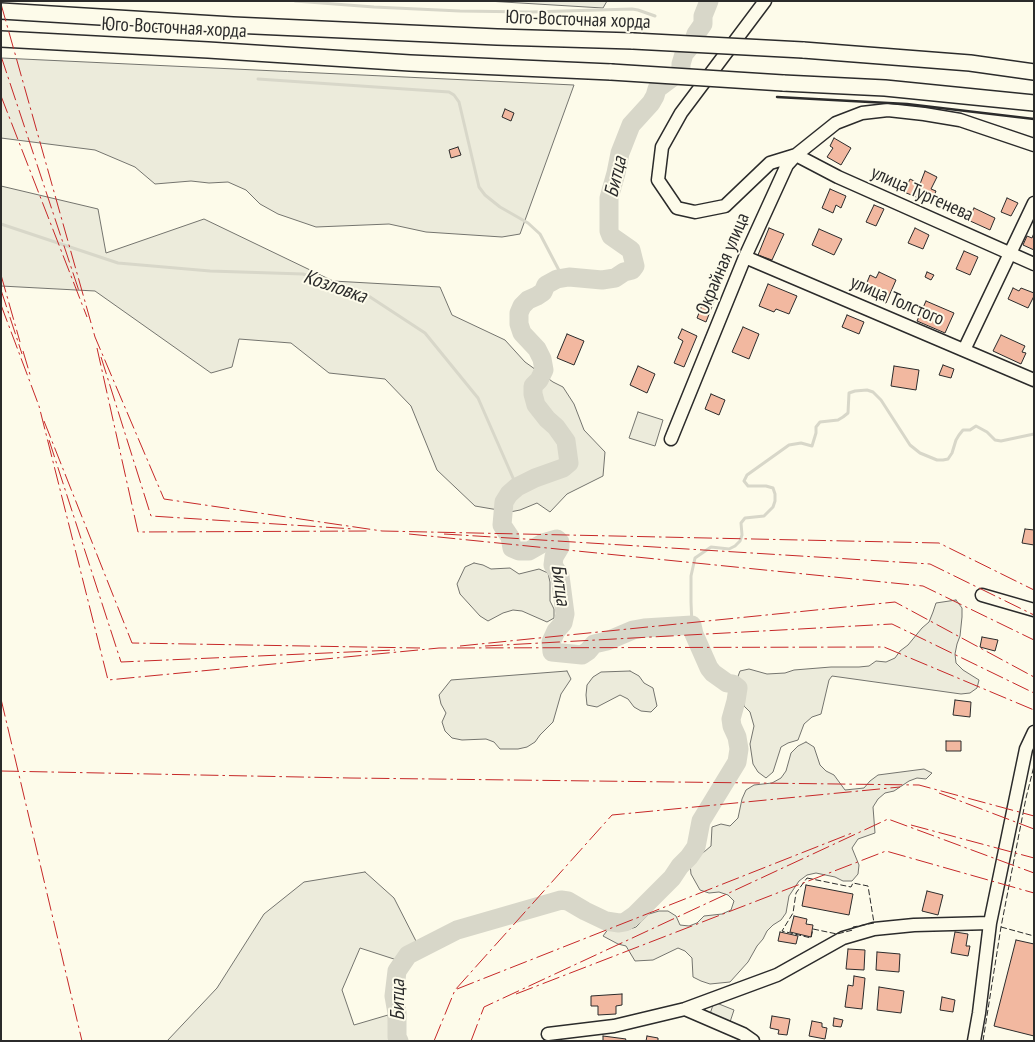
<!DOCTYPE html>
<html>
<head>
<meta charset="utf-8">
<style>
  body { margin:0 }
  #map { position:relative; width:1035px; height:1042px; overflow:hidden; background:#fdfbea; font-family:"PT Sans Narrow",sans-serif }
  canvas { display:block }
  .frame { position:absolute; inset:0; border:2px solid #2b2b2b; pointer-events:none }
</style>
</head>
<body>
<div id="map">
<canvas width="1035" height="1042"></canvas>
<div class="frame"></div>
</div>
<script>
const context = document.querySelector('canvas').getContext('2d');
context.lineJoin = 'round';
function fill(path, color) {
  context.fillStyle = color;
  context.fill(path, 'evenodd');
}
function shape(rows) {
  const path = new Path2D();
  for (const r of rows) {
    path.moveTo(r[0], r[1]);
    for (let i = 2; i < r.length; i += 2) path.lineTo(r[i], r[i + 1]);
  }
  return path;
}
function trace(path, color, width, dash) {
  context.strokeStyle = color;
  context.lineWidth = width;
  context.lineCap = dash ? 'butt' : 'round';
  context.setLineDash(dash || []);
  context.stroke(path);
}
function label(font, color, halo, rows, align = 'center') {
  context.font = font + ' "PT Sans Narrow",sans-serif';
  context.lineWidth = 4;
  context.setLineDash([]);
  context.textBaseline = 'middle';
  context.strokeStyle = halo;
  context.fillStyle = color;
  for (const [text, x, y, turn = 0] of rows) {
    context.save();
    context.translate(x, y);
    context.rotate((+turn || 0) * Math.PI / 180);
    context.textAlign = isNaN(turn) ? turn : align;
    if (halo) context.strokeText(text, 0, 0);
    context.fillText(text, 0, 0);
    context.restore();
  }
}
const green = shape([
  [487,1,607,1,603,8,487,1],
  [1,58,574,85,520,234,502,237,426,232,389,224,316,227,278,214,260,204,246,190,228,182,209,183,191,181,155,184,135,167,95,150,1,138,1,58],
  [1,186,98,209,106,253,204,219,333,281,440,287,452,315,505,340,525,362,553,382,563,387,574,404,584,430,605,452,603,476,567,494,550,512,537,503,520,510,510,512,475,506,437,470,411,406,385,379,329,373,291,343,239,339,232,367,211,373,95,291,1,286,1,186],
  [638,412,663,420,655,446,629,438,638,412],
  [474,563,483,565,491,569,510,568,519,574,539,569,548,573,550,582,550,601,554,609,554,618,547,622,522,611,513,610,503,613,488,621,480,616,460,594,457,584,465,567,474,563],
  [956,600,962,608,962,617,960,636,957,644,955,654,956,663,963,670,979,680,977,688,970,693,961,694,832,676,829,680,821,714,812,717,804,724,798,740,788,743,781,747,773,772,766,778,758,772,753,764,750,744,754,726,750,712,744,706,744,696,742,687,737,679,740,671,749,669,767,674,785,673,794,670,831,667,859,667,869,666,876,661,886,662,895,658,900,651,908,645,922,628,929,622,933,612,936,603,956,600],
  [567,671,571,679,561,694,553,722,540,735,535,742,527,747,518,749,500,749,494,742,486,739,462,740,452,738,445,731,442,722,446,713,441,704,439,695,451,680,567,671],
  [630,671,639,676,644,683,653,688,657,706,651,712,641,711,634,707,628,699,620,695,597,707,587,705,586,695,587,685,593,677,601,672,630,671],
  [806,742,814,747,820,765,826,771,834,775,845,790,864,788,870,781,878,775,924,769,932,773,926,779,917,778,909,781,894,791,885,793,878,799,873,807,875,833,858,839,852,848,859,865,858,874,852,881,843,881,835,877,816,873,807,875,799,881,789,896,786,913,781,920,773,925,767,931,763,939,757,946,748,962,730,982,710,984,701,981,693,977,692,958,685,951,678,948,653,960,635,961,626,946,618,944,603,936,609,928,618,931,627,930,636,927,649,914,659,911,668,911,676,916,680,925,689,926,697,923,704,916,722,914,731,910,734,901,728,895,719,892,709,893,700,890,691,874,690,864,711,846,712,827,721,824,730,826,738,818,742,799,746,790,754,785,772,783,781,778,786,771,791,753,798,746,806,742],
  [365,872,394,898,418,945,400,961,360,948,342,990,354,1025,388,1015,392,1041,167,1041,217,988,264,914,304,882,365,872],
  [714,1002,734,1010,730,1022,710,1014,714,1002]
]);
const stream = shape([
  [295,1,374,7,460,11,530,12,632,9,638,10,655,16],
  [258,79,449,92,454,95,459,102,479,187,485,195,500,207,528,223,540,234,563,278],
  [1,224,118,263,210,271,303,274,364,293,425,333,478,398,517,487],
  [692,625,691,602,691,576,695,558,711,547,729,549,735,546,740,541,742,535,741,523,745,518,764,516,773,507,775,501,775,494,773,488,766,486,748,486,744,481,747,475,789,445,801,443,812,446,816,433,816,427,820,422,838,420,843,417,848,413,849,393,855,391,867,390,873,392,881,400,910,445,920,453,937,460,943,460,948,459,952,453,956,440,959,435,963,430,970,430,976,426,987,432,995,440,1001,441,1034,434]
]);
const river = shape([
  [399,1041,397,1037,397,1013,394,996,397,971,408,955,457,930,561,900,568,901,585,911,606,921,619,923,625,922,635,915,672,878,680,866,689,857,696,847,701,821,737,762,739,749,737,737,732,726,731,719,736,701,738,688,733,684,727,683,713,673,709,668,694,634,692,625,644,628,633,630,607,641,594,644,588,651,582,655,552,652,551,642,556,631,563,623,565,614,560,576,553,565,554,557,560,547,560,542,557,539,543,543,529,551,519,551,512,548,510,537,502,525,504,502,509,494,517,487,535,478,563,468,569,463,566,441,556,427,547,419,536,405,533,394,533,386,539,380,544,370,542,359,537,349,522,333,519,324,519,313,522,306,528,300,537,296,543,292,546,285,557,279,569,277,602,280,615,278,624,272,632,270,635,266,631,250,611,236,609,231,609,198,616,173,620,153,631,125,651,103,655,96,657,89,681,71,681,64,684,54,693,43,696,34,703,24,703,16,709,1]
]);
const building = shape([
  [505,109,514,113,511,121,502,117,505,109],
  [834,138,851,148,841,165,827,157,833,148,830,146,834,138],
  [458,147,461,155,451,158,449,150,458,147],
  [925,171,937,177,931,189,936,191,931,203,904,192,910,179,920,184,925,171],
  [830,189,846,196,841,208,836,205,833,213,822,208,830,189],
  [1007,198,1018,203,1011,216,1001,212,1007,198],
  [874,205,884,209,876,226,866,222,874,205],
  [974,208,995,218,990,230,968,220,974,208],
  [769,228,784,234,772,260,758,255,769,228],
  [915,228,929,235,923,249,908,243,915,228],
  [819,229,842,239,834,255,812,245,819,229],
  [1034,233,1034,250,1023,245,1027,236,1032,238,1034,233],
  [964,251,978,257,970,275,956,269,964,251],
  [879,272,896,280,886,303,868,295,872,288,866,285,870,275,876,278,879,272],
  [927,272,934,275,931,280,925,277,927,272],
  [768,284,797,296,789,314,776,309,774,312,759,306,768,284],
  [1013,288,1019,291,1021,288,1034,293,1034,296,1028,308,1008,299,1013,288],
  [706,295,715,299,706,322,697,318,706,295],
  [926,301,954,313,945,333,917,321,926,301],
  [847,315,864,322,859,334,842,327,847,315],
  [743,327,759,334,749,359,732,352,743,327],
  [682,329,697,336,684,367,674,363,683,341,678,338,682,329],
  [567,334,584,341,574,365,557,358,567,334],
  [1001,335,1025,346,1022,352,1026,353,1021,364,993,351,1001,335],
  [943,365,954,369,951,378,939,375,943,365],
  [638,366,655,374,647,393,630,385,638,366],
  [894,366,919,370,916,390,891,386,894,366],
  [711,394,725,400,719,415,705,409,711,394],
  [1025,529,1034,530,1034,545,1022,543,1025,529],
  [982,637,998,640,995,651,980,647,982,637],
  [955,700,971,702,970,717,953,715,955,700],
  [946,741,961,741,961,751,946,751,946,741],
  [806,885,853,894,849,915,802,906,806,885],
  [927,891,943,895,938,915,922,911,927,891],
  [794,916,807,919,806,924,813,925,811,937,790,932,794,916],
  [780,932,798,936,796,944,778,941,780,932],
  [955,932,968,934,966,946,970,946,968,956,951,953,955,932],
  [1016,940,1034,944,1034,1036,994,1026,1016,940],
  [848,949,865,950,864,970,846,969,848,949],
  [877,952,900,954,899,972,876,970,877,952],
  [854,976,865,978,862,1009,845,1007,848,985,853,986,854,976],
  [879,987,904,991,901,1013,877,1010,879,987],
  [622,994,622,1005,616,1006,616,1014,598,1015,598,1006,591,1006,591,996,622,994],
  [942,997,955,1000,953,1012,940,1010,942,997],
  [772,1016,790,1019,787,1035,778,1034,779,1030,770,1028,772,1016],
  [834,1018,843,1020,841,1027,833,1026,834,1018],
  [812,1021,822,1023,822,1027,827,1028,825,1039,809,1036,812,1021],
  [603,1036,626,1039,625,1041,603,1041,603,1036],
  [647,1036,658,1038,658,1041,646,1041,647,1036]
]);
const minor = shape([
  [765,1,681,113,662,147,658,180,677,208,695,212,725,206,770,163,796,155,838,177,1034,264],
  [745,257,1034,380],
  [964,350,1034,203],
  [671,439,745,257,787,165,796,155,836,123,862,113,888,110,924,114,960,120,1034,145],
  [982,595,1034,610],
  [685,1009,743,1034,753,1041],
  [548,1034,614,1026,685,1009,777,975,843,938,874,929,914,925,990,923],
  [974,1041,979,1013,990,923,1026,749,1034,732]
]);
const major = shape([
  [1,11,233,25,497,37,633,41],
  [1,39,208,50,410,63,611,72],
  [803,50,970,63,1034,72],
  [783,83,885,88,1034,103]
]);
const majorBridge = shape([
  [633,41,803,50],
  [611,72,783,83]
]);
const fence = shape([
  [807,878,851,887,853,883,868,886,874,923,853,927,853,930,837,934,813,929,811,938,782,931,793,913,796,893,807,878],
  [1001,927,1034,936],
  [983,1041,1001,927,1026,798,1034,766]
]);
const wall = shape([
  [777,97,907,104,1034,119]
]);
const power = shape([
  [1,4,95,337,164,499,382,531,939,543,1034,590],
  [1,56,79,291],
  [1,96,87,317],
  [1,275,20,342],
  [1,290,22,354],
  [1,305,39,406,108,680,439,648,884,647,1034,710],
  [97,348,138,532,369,531],
  [23,351,31,378],
  [101,357,151,516,354,529],
  [44,421,132,643,420,648],
  [49,440,121,662,395,650],
  [409,534,923,586,1034,640],
  [444,534,930,564,1034,615],
  [460,646,895,602,1034,677],
  [485,646,892,624,1034,693],
  [1,699,82,1041],
  [1,771,350,778,919,785,1034,816],
  [939,793,1034,829],
  [911,825,1034,858],
  [457,989,852,833],
  [516,994,886,851,1034,893],
  [434,1041,455,990,612,815,900,787],
  [471,1041,484,1007,888,819,1034,873]
]);
const streetNames = [
  ["Юго-Восточная хорда",578,20,2],
  ["Юго-Восточная хорда",174,28,3],
  ["улица Тургенева",922,194,24],
  ["Окрайная улица",723,264,-67],
  ["улица Толстого",897,301,23]
];
const waterNames = [
  ["Битца",616,177,-77],
  ["Козловка",335,287,19],
  ["Битца",560,585,82],
  ["Битца",398,1000,-90]
];
fill(green, '#ecebdb');
trace(green, '#74746e', 1);
trace(stream, '#d8d7c9', 3);
trace(river, '#d8d7c9', 19);
fill(building, '#f2b8a0');
trace(building, '#2b2b2b', 1);
trace(minor, '#2b2b2b', 15);
trace(major, '#2b2b2b', 18);
trace(minor, '#fdfbea', 12);
trace(major, '#fdfbea', 15);
trace(majorBridge, '#2b2b2b', 18, []);
trace(majorBridge, '#fdfbea', 15);
trace(fence, '#2b2b2b', 1, [6, 2.5]);
trace(wall, '#2b2b2b', 2.5);
trace(power, '#c62828', 1, [18, 4, 2.5, 4]);
label('19px', '#2b2b2b', '#fdfbea', streetNames);
label('italic 20px', '#2b2b2b', '#fdfbea', waterNames);
</script>
</body>
</html>
